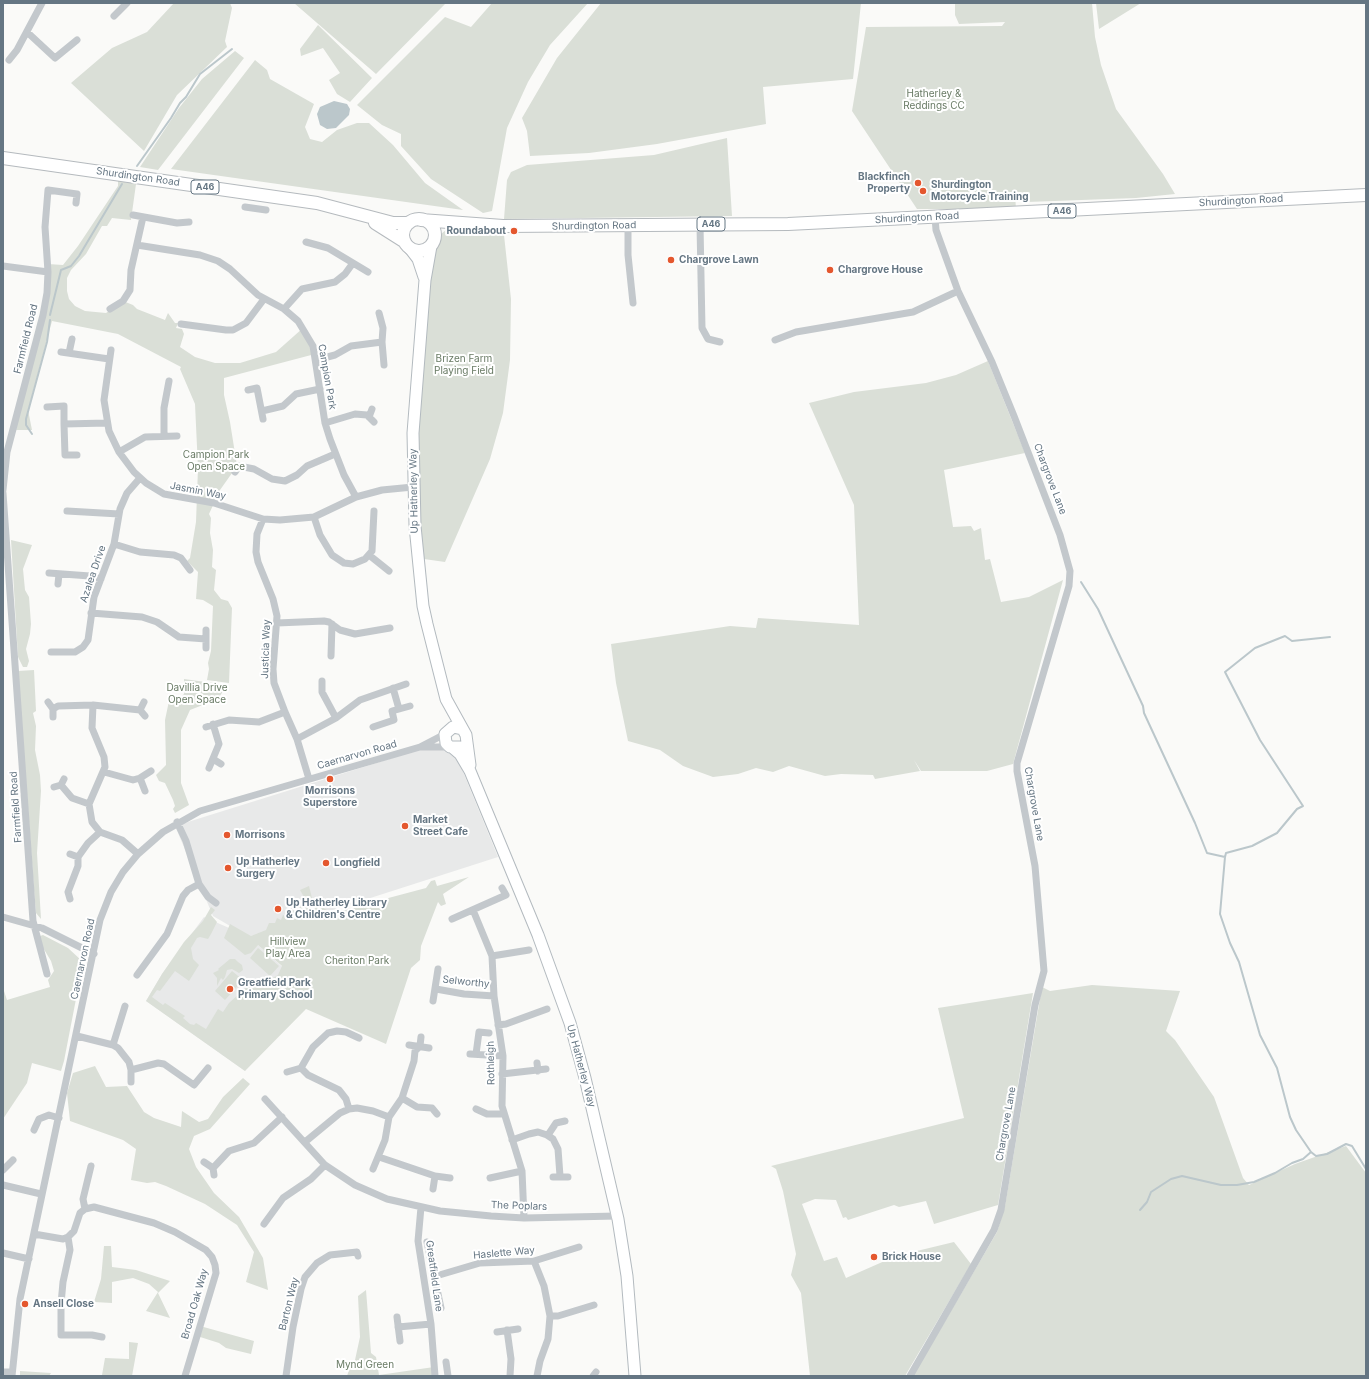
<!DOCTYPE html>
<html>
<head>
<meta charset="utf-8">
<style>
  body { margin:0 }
  #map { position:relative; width:1369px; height:1379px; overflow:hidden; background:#fafaf8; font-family:Inter,sans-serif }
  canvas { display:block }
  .frame { position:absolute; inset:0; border:4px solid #657683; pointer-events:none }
</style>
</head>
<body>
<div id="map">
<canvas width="1369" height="1379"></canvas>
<div class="frame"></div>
</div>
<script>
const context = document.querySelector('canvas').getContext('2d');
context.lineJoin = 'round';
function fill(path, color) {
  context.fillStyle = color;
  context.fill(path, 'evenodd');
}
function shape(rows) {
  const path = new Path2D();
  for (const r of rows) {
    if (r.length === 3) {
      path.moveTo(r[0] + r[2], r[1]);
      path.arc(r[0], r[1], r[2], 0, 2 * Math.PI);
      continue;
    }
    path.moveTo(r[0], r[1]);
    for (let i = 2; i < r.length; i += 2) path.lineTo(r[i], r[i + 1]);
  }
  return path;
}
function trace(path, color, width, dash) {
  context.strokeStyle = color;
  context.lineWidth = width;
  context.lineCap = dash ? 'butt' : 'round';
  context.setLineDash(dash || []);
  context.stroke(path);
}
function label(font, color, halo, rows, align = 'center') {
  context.font = font + ' Inter,sans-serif';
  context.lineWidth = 4;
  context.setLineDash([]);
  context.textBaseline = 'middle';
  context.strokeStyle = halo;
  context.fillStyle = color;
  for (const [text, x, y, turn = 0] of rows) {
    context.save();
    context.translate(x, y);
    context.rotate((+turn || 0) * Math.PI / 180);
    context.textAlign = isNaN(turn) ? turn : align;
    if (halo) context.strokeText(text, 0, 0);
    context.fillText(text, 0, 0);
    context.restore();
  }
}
const built = shape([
  [450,740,498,857,249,937,213,916,175,826],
  [204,917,236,931,256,943,297,980,245,1071,146,1001,162,974]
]);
const green = shape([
  [174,3,230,3,232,8,225,41,227,47,177,95,144,151,71,83,112,48,147,32],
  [294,3,446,3,376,74],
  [492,3,588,3,550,45,528,82,507,128,492,211,483,213,431,179,401,146,401,134,382,125,357,105,445,17,471,27],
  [601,3,861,3,853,79,763,87,766,124,657,144,589,153,530,156,527,131,522,118,557,58],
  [955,3,1092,3,1095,37,1101,65,1116,109,1163,174,1175,194,1136,198,1027,202,1017,201,1015,194,1016,209,917,209,852,111,866,27,1002,26,1005,22,959,24,955,15],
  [1096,3,1141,3,1099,29],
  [318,25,372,78,350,102,337,94,329,80,340,73,323,48,301,56,300,49],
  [235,51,244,58,158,170,140,167,179,108,202,79],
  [255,60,267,70,270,79,314,104,305,127,310,139,322,142,337,130,357,123,369,123,393,145,425,183,463,210,171,169],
  [727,138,732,216,504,219,507,180,511,172,527,165,654,155],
  [118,181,136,184,131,220,112,218,107,226,102,226,86,254,71,270,67,278,67,291,69,299,75,306,85,311,106,313,123,301,133,305,137,309,165,320,168,313,175,323,178,323,176,328,182,329,184,334,180,347,195,357,215,363,240,363,276,352,303,328,315,354,224,378,224,395,230,422,237,466,220,490,209,514,211,518,210,533,213,550,212,567,216,570,214,590,221,599,228,601,232,608,229,683,207,680,209,669,208,663,211,651,213,606,203,600,196,599,198,572,187,561,190,558,196,522,198,468,195,404,180,369,181,367,118,334,52,321,28,410,32,430,16,430,21,401,37,346,48,264,63,265,78,246,118,186],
  [469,225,503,226,511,299,510,360,503,413,490,459,445,562,417,558,413,487,431,246,434,240,447,229],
  [988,361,1025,453,944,470,953,527,971,526,974,531,981,528,985,560,990,559,1001,602,1029,597,1063,580,1013,764,987,771,921,771,914,760,920,771,875,779,873,775,841,774,825,776,789,766,773,772,756,768,738,774,713,777,683,766,660,750,628,741,616,683,611,644,730,626,756,628,758,618,859,625,854,505,809,403,854,392,926,383,956,375],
  [11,540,32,545,23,569,25,590,29,597,31,624,30,634,26,649,29,661,27,667,23,667,18,657],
  [34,670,36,711,33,713,36,726,35,750,40,775,41,791,37,853,41,919,36,913,34,890,18,671],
  [184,679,227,685,218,699,190,710,181,730,181,783,189,805,175,813,173,809,175,806,173,800,165,783,159,781,156,775,166,765,165,720,169,701,168,697,174,696,180,698,184,694],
  [469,877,443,894,446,904,441,906,438,902,421,946,420,960,411,968,386,1044,306,1009,245,1071,146,1001,162,974,184,942,203,921,211,907,215,910,211,915,217,922,211,934,208,939,200,937,197,938,191,948,193,959,199,965,189,981,175,971,160,991,157,990,152,997,163,1005,165,1003,185,1016,183,1018,190,1024,194,1025,196,1023,206,1029,218,1009,223,1012,229,1003,248,986,273,978,278,975,282,966,258,945,251,953,245,955,224,938,230,924,251,936,266,930,269,923,275,923,277,918,281,920,283,915,288,918,292,910,298,913,304,897,300,890,309,886,313,902,332,913,426,888,431,881,435,880,437,886],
  [43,935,68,948,81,960,82,968,64,1061,61,1071,32,1063,27,1083,3,1119,3,988,7,1000,50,987,48,980,54,971,51,961,42,946,40,936],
  [258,948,279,966,270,976,250,958],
  [230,959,235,959,238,962,242,965,243,970,239,973,232,969,227,970,225,977,223,980,221,978,217,986,217,978,213,973,219,970,218,969],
  [232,971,243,980,225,1000,215,991],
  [1092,985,1180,991,1166,1031,1175,1040,1214,1097,1243,1178,1249,1185,1295,1164,1346,1146,1366,1173,1366,1376,913,1376,997,1232,1005,1206,1042,987,1050,991],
  [1033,993,998,1205,934,1224,926,1201,899,1207,894,1205,848,1220,846,1217,843,1218,836,1200,815,1199,802,1204,824,1261,837,1257,846,1278,896,1256,954,1242,971,1264,905,1376,810,1376,801,1293,791,1275,796,1254,783,1191,776,1169,771,1166,964,1118,938,1008],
  [95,1066,106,1087,127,1086,144,1112,154,1118,181,1127,182,1111,199,1122,208,1119,223,1097,243,1078,250,1084,210,1129,194,1136,189,1149,196,1167,214,1193,239,1217,263,1258,268,1290,246,1282,254,1252,237,1225,205,1204,166,1186,155,1182,147,1183,131,1180,136,1149,123,1140,70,1121,67,1093,73,1073],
  [104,1246,111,1246,112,1267,136,1270,170,1281,158,1293,170,1318,146,1311,158,1292,149,1284,133,1278,112,1282,112,1303,94,1302,101,1279],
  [366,1290,371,1353,376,1357,379,1375,434,1367,435,1376,347,1376,349,1370,355,1360,360,1337,358,1296],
  [200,1326,254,1341,251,1354,226,1348,219,1343,197,1336],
  [129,1342,138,1343,132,1376,20,1376,20,1371,51,1373,49,1376,102,1375,105,1358,129,1359]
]);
const water = shape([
  [334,101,347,104,350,109,349,115,336,128,327,129,320,125,317,114,320,107]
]);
const stream = shape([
  [137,166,171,118,180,103,186,97,200,74,232,49],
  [50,315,61,270,71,266,79,256,122,184],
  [32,434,26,425,26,419,47,342,50,320],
  [1081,582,1098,609,1143,706,1144,713,1195,823,1207,853,1225,857,1220,914,1230,943,1239,962,1260,1035,1277,1068,1290,1117,1296,1130,1311,1152,1316,1156,1327,1154,1346,1144,1352,1146,1366,1169],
  [1225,857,1226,853,1252,846,1277,833,1297,809,1303,806,1260,740,1225,672,1255,648,1285,636,1292,641,1330,637],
  [1140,1210,1147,1202,1151,1192,1171,1179,1182,1176,1221,1185,1237,1185,1254,1182,1275,1173,1292,1163,1303,1159,1311,1152]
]);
const street = shape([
  [114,16,127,3],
  [27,32,55,58,77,40],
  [9,60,17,50,42,3],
  [245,207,266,210],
  [133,215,177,223,189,222],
  [628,225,628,255,633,303],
  [700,225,702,328,708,339,720,342],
  [306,242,328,248,368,272],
  [137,245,200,255,218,261,230,269,258,295,284,309,298,321,313,346,325,423,330,439,344,475,356,497],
  [3,266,48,272],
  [110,309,123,301,130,290,131,270,143,217],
  [284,309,302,289,335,282,345,274,353,263],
  [379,313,383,328,382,342,384,365],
  [181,324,226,330,233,330,246,323,264,299],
  [775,340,796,332,913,312,958,291],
  [111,350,104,400,109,431,119,452,134,472,146,483,164,494,214,503,263,519,280,520,314,517,356,497,382,490,413,487],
  [61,352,109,359],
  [69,353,72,339],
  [316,360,335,355,351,346,382,342],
  [248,390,257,388,263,419],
  [47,407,64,406,64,424],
  [262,411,283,406,296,394,320,389],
  [369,417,372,409],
  [325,423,355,414,367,415,374,422],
  [164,436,164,408,169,381],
  [119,452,145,437,177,436],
  [77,455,65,455,64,424,107,423],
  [235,472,239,466,254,469,272,479,285,481,297,475,307,466,335,454],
  [3,490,7,452,43,315,47,293,48,272,45,227,48,190,77,194,76,203],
  [3,493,33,921,47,974],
  [67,511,119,514],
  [314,517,320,535,332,555,344,563,353,564,365,559,372,551,374,511],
  [263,519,257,534,256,552,258,562,273,599,277,616,273,669,274,683,285,712,297,739,309,779],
  [114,544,140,552,174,555,181,558,190,570],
  [369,555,389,571],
  [49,573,90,576,101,579],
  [58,584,59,574],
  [91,613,142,617,157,622,179,637,206,639],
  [277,623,324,621,329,622,340,630,355,634,390,628],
  [206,648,206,630],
  [51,652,75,652,83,647,88,640,94,597,114,544,120,509,127,493,140,478],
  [331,656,332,624],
  [322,681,322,692,336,718],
  [393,688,399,709],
  [48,702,53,709,53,717],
  [144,702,140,710,145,716],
  [93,705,92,728,104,757,105,767,89,804,92,822,100,832,122,840,138,854],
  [53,709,58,706,93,705,140,710],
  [206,727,229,720,259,722,285,712],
  [373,727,394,720,392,711,410,706],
  [297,739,336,718,360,700,406,684],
  [422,747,450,747],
  [213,759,221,764],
  [209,768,219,744,213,724],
  [104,772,133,780,140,778,151,771],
  [140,778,145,791],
  [61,785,72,798,89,804],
  [54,787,61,785,64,779],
  [177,822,186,841,199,884,208,897,216,903],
  [70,854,78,857],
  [70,899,68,892,78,866,78,857,88,843,100,832],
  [473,910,492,956,494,996,503,1056,502,1106,522,1171,524,1218],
  [3,917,42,928,94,954],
  [452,919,506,895,502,888],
  [492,956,529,950],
  [137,975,167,934,183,896,188,890,199,884],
  [436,989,464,994,494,996],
  [433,1001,438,969],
  [498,1025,506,1024,547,1009],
  [77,1036,113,1045,118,1048,129,1062,131,1070,131,1082],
  [113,1045,125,1006],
  [409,1045,429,1048],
  [470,1054,503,1056],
  [476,1054,479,1032,489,1033],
  [537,1063,538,1071],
  [301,1068,308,1075,339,1090,346,1099,349,1109],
  [131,1070,158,1063,164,1064,194,1085,208,1068],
  [287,1072,301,1068,313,1047,328,1033,337,1031,346,1032,359,1038],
  [502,1074,546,1069],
  [402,1098,417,1107,432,1108,437,1114],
  [265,1099,325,1165,355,1185,387,1199,440,1211,491,1216,524,1218,617,1216],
  [476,1109,487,1114,504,1114],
  [34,1130,39,1119,49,1115,59,1118],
  [548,1135,556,1123,565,1121],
  [512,1140,529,1134,538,1132,547,1135,553,1139,558,1149,560,1176],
  [305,1142,340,1113,349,1109,357,1108,373,1111,389,1117],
  [379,1157,435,1176,450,1178],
  [204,1162,213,1168],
  [373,1169,385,1140,389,1117,402,1098,414,1061,415,1051,420,1046,421,1037],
  [3,1170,13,1160],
  [214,1175,213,1168,229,1151,254,1143,282,1117],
  [553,1177,568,1177],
  [490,1178,522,1171],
  [3,1185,41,1194],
  [433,1189,435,1176],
  [421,1207,418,1241,431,1324,435,1376],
  [85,1209,83,1199,91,1166],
  [264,1224,283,1198,311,1179,325,1165],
  [34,1234,63,1239,68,1237],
  [427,1242,441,1308],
  [3,1253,29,1259],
  [534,1261,544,1286,550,1316,548,1339,540,1361,537,1376],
  [436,1276,480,1263,534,1261,579,1247],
  [550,1316,558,1316,594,1305],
  [397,1317,400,1341],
  [398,1327,431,1324],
  [507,1330,511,1359,510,1376],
  [497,1332,518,1329],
  [102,1337,92,1335,61,1335,61,1304,63,1282,70,1250,68,1237,74,1231,80,1213,85,1209,94,1207,154,1223,175,1232,206,1250,212,1257,215,1265,216,1273,185,1376],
  [446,1362,448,1376],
  [3,1372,12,1372],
  [12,1376,20,1299,100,920,111,892,123,872,138,854,163,832,200,811,420,747,445,734],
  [286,1376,293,1327,301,1289,305,1277,317,1263,330,1255,357,1252,358,1256],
  [593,1376,596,1372],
  [910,1376,994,1230,1001,1210,1035,1005,1044,971,1035,866,1017,771,1017,763,1069,586,1070,571,1060,535,1014,416,992,362,958,291,936,230,935,217]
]);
const secondary = shape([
  [408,246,418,259,424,277],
  [431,246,425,280,413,433,415,526,423,606,427,624,446,699,466,735,470,765],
  [460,747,450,747,446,743,445,734,453,727,462,729],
  [453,748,460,754,470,771,538,935,570,1023,585,1078,618,1219,627,1276,635,1376]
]);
const primary = shape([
  [3,158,317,203,393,223,409,223],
  [419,235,16],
  [421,220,503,226,788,224,1366,195],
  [375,223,405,242]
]);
const markers = [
  [918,183,4,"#e4572e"],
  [923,191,4,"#e4572e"],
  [514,231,4,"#e4572e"],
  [671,260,4,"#e4572e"],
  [830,270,4,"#e4572e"],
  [330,779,4,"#e4572e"],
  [405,826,4,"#e4572e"],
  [227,835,4,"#e4572e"],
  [326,863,4,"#e4572e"],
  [228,868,4,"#e4572e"],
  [278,909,4,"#e4572e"],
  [230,989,4,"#e4572e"],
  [874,1257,4,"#e4572e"],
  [25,1304,4,"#e4572e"]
];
const shields = [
  [205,187,28],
  [1062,211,28],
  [711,224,28]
];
const shieldNames = [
  ["A46",205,187],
  ["A46",1062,211],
  ["A46",711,224]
];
const parkNames = [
  ["Hatherley &",934,94],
  ["Reddings CC",934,106],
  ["Brizen Farm",464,359],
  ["Playing Field",464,371],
  ["Campion Park",216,455],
  ["Open Space",216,467],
  ["Davillia Drive",197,688],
  ["Open Space",197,700],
  ["Hillview",288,942],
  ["Play Area",288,954],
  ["Cheriton Park",357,961],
  ["Mynd Green",365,1365]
];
const streetNames = [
  ["Shurdington Road",138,177,8],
  ["Shurdington Road",1241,201,-3],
  ["Shurdington Road",917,218,-3],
  ["Shurdington Road",594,226,-1],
  ["Farmfield Road",26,339,-76],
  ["Campion Park",327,377,80],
  ["Chargrove Lane",1050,479,69],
  ["Jasmin Way",198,491,11],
  ["Up Hatherley Way",414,491,-91],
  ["Azalea Drive",93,574,-71],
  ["Justicia Way",266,649,-88],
  ["Caernarvon Road",357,755,-16],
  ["Chargrove Lane",1034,804,80],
  ["Farmfield Road",16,807,-94],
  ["Caernarvon Road",83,959,-78],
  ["Selworthy",466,982,6],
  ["Rothleigh",491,1063,-91],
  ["Up Hatherley Way",581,1066,75],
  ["Chargrove Lane",1006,1124,-80],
  ["The Poplars",519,1206,2],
  ["Haslette Way",504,1253,-5],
  ["Greatfield Lane",434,1276,82],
  ["Broad Oak Way",195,1304,-74],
  ["Barton Way",289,1304,-76]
];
const poiNames = [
  ["Blackfinch",910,177,"right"],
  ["Property",910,189,"right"],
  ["Shurdington",931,185],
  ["Motorcycle Training",931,197],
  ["Roundabout",506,231,"right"],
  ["Chargrove Lawn",679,260],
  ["Chargrove House",838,270],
  ["Morrisons",330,791,"center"],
  ["Superstore",330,803,"center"],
  ["Market",413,820],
  ["Street Cafe",413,832],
  ["Morrisons",235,835],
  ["Up Hatherley",236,862],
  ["Surgery",236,874],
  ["Longfield",334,863],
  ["Up Hatherley Library",286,903],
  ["& Children's Centre",286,915],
  ["Greatfield Park",238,983],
  ["Primary School",238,995],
  ["Brick House",882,1257],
  ["Ansell Close",33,1304]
];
fill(built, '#e8e9e9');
fill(green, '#dadfd7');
fill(water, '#bbc7cb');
trace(stream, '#bbc7cb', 2);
trace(secondary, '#b3babf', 13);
trace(primary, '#b5babe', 14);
trace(street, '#c3c8cc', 7);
trace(secondary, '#fff', 11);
trace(primary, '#fff', 12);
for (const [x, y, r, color] of markers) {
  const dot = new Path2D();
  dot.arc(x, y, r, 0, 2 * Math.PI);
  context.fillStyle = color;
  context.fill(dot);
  trace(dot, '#fff', 1.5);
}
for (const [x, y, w] of shields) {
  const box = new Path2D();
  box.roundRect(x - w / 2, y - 7, w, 14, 3);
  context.fillStyle = '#fff';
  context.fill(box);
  trace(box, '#657683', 1);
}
label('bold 9px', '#657683', null, shieldNames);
label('10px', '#687a64', '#fff', parkNames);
label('10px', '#657683', '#fff', streetNames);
label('bold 10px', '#657683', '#fff', poiNames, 'left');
</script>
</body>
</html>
